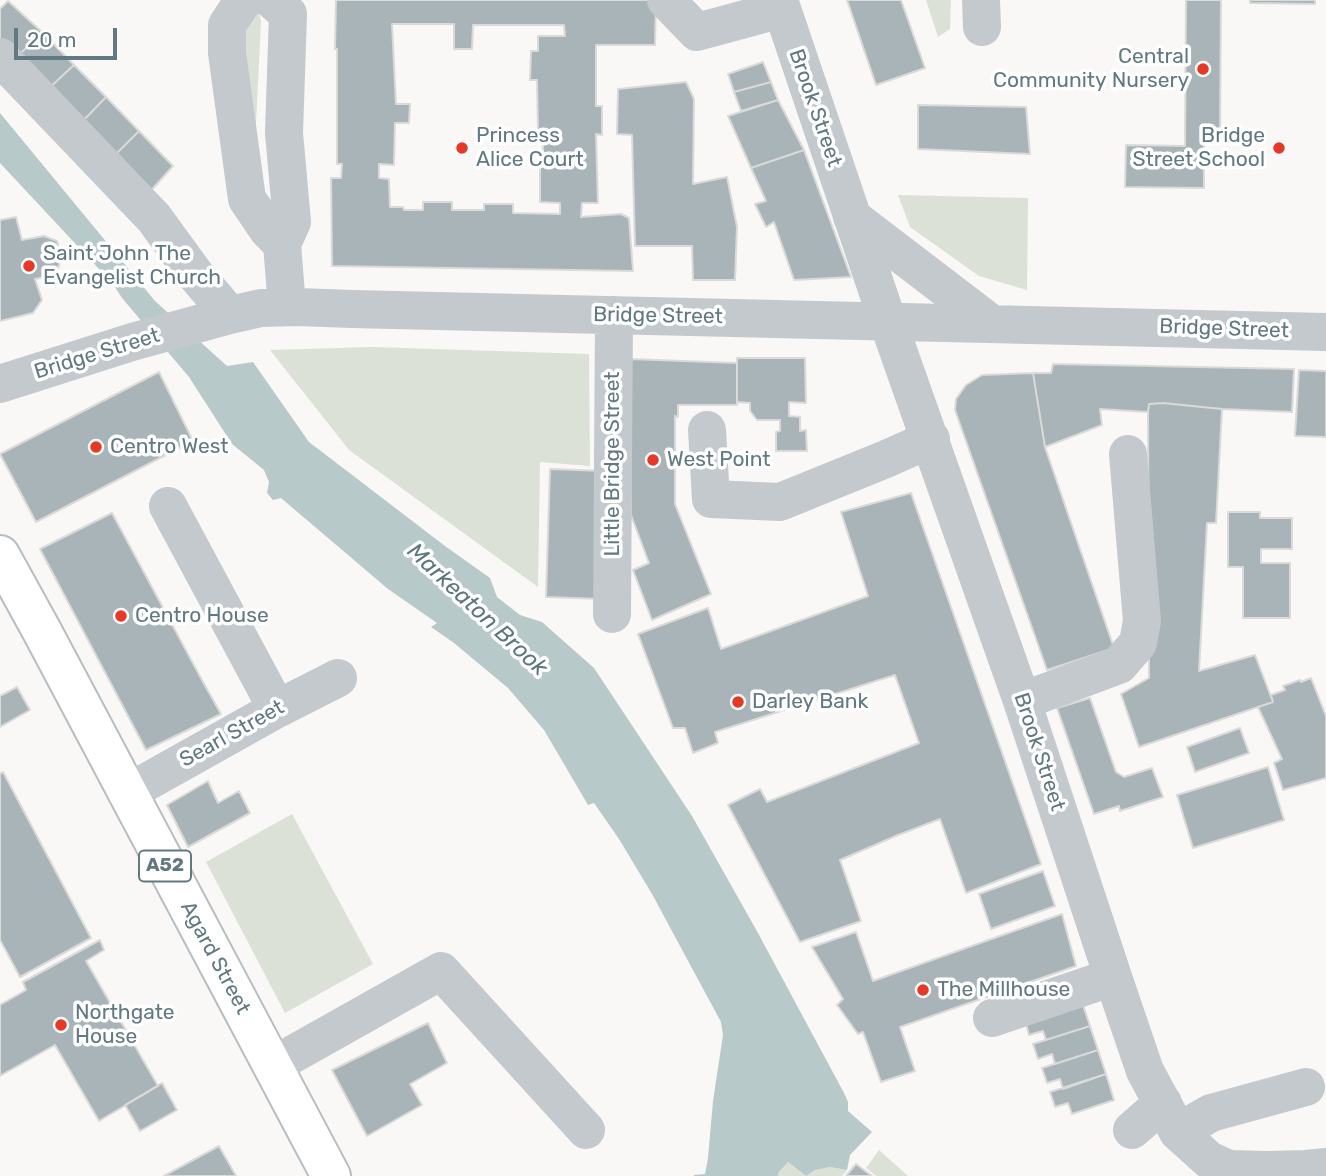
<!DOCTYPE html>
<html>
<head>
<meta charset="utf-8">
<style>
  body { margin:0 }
  #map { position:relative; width:1326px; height:1176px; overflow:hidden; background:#f9f8f6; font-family:Rubik,sans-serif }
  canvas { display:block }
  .scale { position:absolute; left:14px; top:28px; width:103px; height:32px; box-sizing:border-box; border:4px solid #627982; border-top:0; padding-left:9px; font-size:21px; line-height:24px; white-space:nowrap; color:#627982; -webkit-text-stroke:5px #fff; paint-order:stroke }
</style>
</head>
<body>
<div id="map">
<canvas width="1326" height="1176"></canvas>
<div class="scale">20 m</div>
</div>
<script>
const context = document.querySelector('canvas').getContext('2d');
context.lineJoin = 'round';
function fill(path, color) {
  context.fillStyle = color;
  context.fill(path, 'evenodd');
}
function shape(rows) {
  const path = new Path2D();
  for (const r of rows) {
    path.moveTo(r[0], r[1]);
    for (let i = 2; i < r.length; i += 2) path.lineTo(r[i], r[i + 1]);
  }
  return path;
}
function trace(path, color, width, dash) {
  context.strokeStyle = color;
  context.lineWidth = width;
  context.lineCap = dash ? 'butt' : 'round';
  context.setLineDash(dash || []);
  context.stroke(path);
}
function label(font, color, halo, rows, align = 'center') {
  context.font = font + ' Rubik,sans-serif';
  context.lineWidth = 7;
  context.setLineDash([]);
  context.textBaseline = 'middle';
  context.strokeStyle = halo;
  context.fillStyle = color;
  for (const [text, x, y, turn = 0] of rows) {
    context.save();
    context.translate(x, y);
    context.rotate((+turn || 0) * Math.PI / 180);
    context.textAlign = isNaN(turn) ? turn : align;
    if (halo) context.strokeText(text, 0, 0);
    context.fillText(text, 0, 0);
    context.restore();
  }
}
const green = shape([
  [926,0,951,0,950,29,938,37],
  [259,13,261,21,256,124,252,126,242,41,249,14],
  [898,195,1028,198,1027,290,979,276,910,227],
  [372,347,589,354,590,466,540,462,538,587,349,450,270,350],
  [292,814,373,964,285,1013,206,862],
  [879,1150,908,1176,876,1176,866,1168],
  [788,1162,806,1176,815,1170,830,1167,847,1170,842,1176,778,1176,779,1172]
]);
const water = shape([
  [0,113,155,301,227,366,253,362,309,442,445,546,490,578,497,597,520,615,542,622,594,668,692,816,758,933,844,1093,848,1102,848,1111,872,1132,850,1155,847,1170,830,1167,815,1170,806,1176,788,1162,779,1172,778,1176,694,1176,694,1175,705,1174,708,1158,713,1101,723,1035,721,1022,652,894,619,839,594,803,588,805,544,730,508,688,454,643,431,627,437,623,388,589,281,498,273,500,267,493,269,482,264,470,232,444,189,377,122,298,113,284,0,163]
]);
const building = shape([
  [336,0,656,0,655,45,596,45,596,106,602,106,602,135,596,134,598,203,582,203,581,217,621,214,629,218,633,271,332,266,331,178,341,178,342,164,337,164,337,49,335,49,336,0],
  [392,24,454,24,454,49,472,49,473,25,564,25,565,36,538,36,538,51,531,51,530,80,537,80,538,132,543,133,543,153,540,153,540,202,560,203,560,214,513,213,513,204,484,204,484,210,452,210,452,202,423,202,423,210,404,210,403,207,390,207,389,179,379,178,379,164,394,165,395,123,409,123,410,104,396,104,392,24],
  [847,0,901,0,925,68,876,85,847,0],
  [1186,0,1221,0,1220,139,1204,139,1204,188,1125,187,1126,145,1185,146,1186,0],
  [1250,0,1315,0,1315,4,1250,3,1250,0],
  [8,1,43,33,14,59,0,46,0,9,8,1],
  [43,33,74,65,46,91,14,59,43,33],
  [763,62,771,82,734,92,728,74,763,62],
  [74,65,106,97,79,125,46,91,74,65],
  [686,82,694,99,693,184,727,177,737,227,735,280,693,280,692,246,635,246,632,135,617,134,618,89,686,82],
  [771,82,778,100,741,111,734,92,771,82],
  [106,97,139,131,111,159,79,125,106,97],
  [778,100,804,150,751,168,728,116,778,100],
  [918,105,1026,107,1030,154,918,149,918,105],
  [139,131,173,166,147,195,111,159,139,131],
  [804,150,851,277,794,280,774,222,766,227,755,204,766,201,751,168,804,150],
  [16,217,22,240,44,236,57,241,62,258,55,275,35,279,42,300,33,313,0,321,0,220,16,217],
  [737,358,805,358,806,403,789,402,789,416,800,417,800,431,806,430,807,451,776,451,776,432,780,431,780,420,757,420,750,411,750,403,737,402,737,358],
  [630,359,737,363,737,405,678,405,678,417,675,416,675,504,711,594,652,620,633,570,649,563,631,515,630,359],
  [1053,364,1294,369,1292,412,1222,409,1163,403,1149,404,1148,412,1100,409,1102,425,1045,447,1033,373,1051,373,1053,364],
  [1299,370,1326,371,1326,437,1295,436,1299,370],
  [159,372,193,441,36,522,0,454,159,372],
  [1033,373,1045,447,1114,648,1047,670,955,410,956,399,966,385,982,375,1033,373],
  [1163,403,1222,409,1216,523,1207,523,1199,671,1255,655,1273,702,1139,747,1121,694,1149,678,1148,412,1149,404,1163,403],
  [550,469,603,471,600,599,546,597,550,469],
  [911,493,1041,864,966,893,940,819,898,835,840,860,861,921,800,942,728,805,760,789,767,802,919,743,895,675,715,732,718,743,693,753,685,728,673,728,638,634,708,608,721,649,868,596,841,512,911,493],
  [1228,512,1260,512,1260,518,1292,518,1292,549,1261,549,1261,563,1290,563,1290,618,1243,618,1243,567,1228,567,1228,512],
  [112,513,203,682,221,714,146,750,40,549,112,513],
  [1311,678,1326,716,1326,778,1283,790,1274,763,1282,759,1258,707,1273,702,1271,695,1285,690,1283,686,1300,680,1301,682,1311,678],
  [17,687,30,710,0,727,0,696,17,687],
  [1090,698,1116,772,1124,777,1152,768,1163,797,1120,811,1119,806,1094,814,1057,708,1090,698],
  [1240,728,1249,753,1195,772,1187,747,1240,728],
  [1268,767,1284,820,1193,848,1177,795,1268,767],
  [3,772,91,938,20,977,0,940,0,774,3,772],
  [208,781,218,803,239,791,250,813,188,847,167,805,208,781],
  [1043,871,1055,906,991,929,979,894,1043,871],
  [1062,914,1076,966,900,1027,915,1071,881,1082,863,1032,858,1034,837,1005,843,999,812,947,856,932,873,981,1062,914],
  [100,940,104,950,86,961,158,1086,99,1121,55,1045,0,1076,0,1005,26,990,23,982,100,940],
  [1082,1002,1090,1026,1046,1040,1043,1031,1029,1035,1025,1020,1082,1002],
  [428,1023,447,1063,410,1084,422,1105,367,1136,332,1070,428,1023],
  [1090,1026,1098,1050,1055,1064,1052,1054,1038,1059,1033,1044,1090,1026],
  [1098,1050,1106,1074,1063,1089,1060,1079,1047,1083,1042,1068,1098,1050],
  [1106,1074,1114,1100,1072,1114,1068,1103,1055,1107,1050,1092,1106,1074],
  [162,1083,177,1110,140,1131,125,1105,162,1083],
  [219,1146,236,1176,164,1176,219,1146],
  [856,1164,872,1176,846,1176,856,1164]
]);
const minor = shape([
  [245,0,241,4,227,25,227,53,247,199,268,230,282,244],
  [272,0,288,14,284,133,292,222,282,244,287,307],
  [666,0,697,32,782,9],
  [779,0,888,322,1022,701,1113,977,1145,1071,1178,1132,1209,1160,1229,1169,1267,1170,1306,1169,1326,1167],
  [981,0,982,27],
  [0,57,154,218,194,273,230,315],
  [852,217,992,324],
  [0,384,132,342,230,315,261,308,298,307,352,309,1326,332],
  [707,430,711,499,780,502,886,459,931,439],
  [168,506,277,709],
  [612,614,614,315],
  [1022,701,1119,665,1138,643,1142,621,1128,454],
  [127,793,277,709,338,678],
  [992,1018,1113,977],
  [272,1066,441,971,586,1130],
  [1132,1130,1163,1103],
  [1178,1132,1211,1113,1306,1087]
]);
const major = shape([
  [0,555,43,633,331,1176]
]);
const markers = [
  [1203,69,7,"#ec3522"],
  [462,148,7,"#ec3522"],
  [1279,148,7,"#ec3522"],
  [29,266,7,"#ec3522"],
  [96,447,7,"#ec3522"],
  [653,460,7,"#ec3522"],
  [121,616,7,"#ec3522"],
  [738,702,7,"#ec3522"],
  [923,990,7,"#ec3522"],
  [61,1025,7,"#ec3522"]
];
const shields = [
  [165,866,52]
];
const shieldNames = [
  ["A52",165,866]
];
const poiNames = [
  ["Central",1189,57,"right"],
  ["Community Nursery",1189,81,"right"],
  ["Princess",476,136],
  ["Alice Court",476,160],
  ["Bridge",1265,136,"right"],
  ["Street School",1265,160,"right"],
  ["Saint John The",43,254],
  ["Evangelist Church",43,278],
  ["Centro West",110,447],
  ["West Point",667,460],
  ["Centro House",135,616],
  ["Darley Bank",752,702],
  ["The Millhouse",937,990],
  ["Northgate",75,1013],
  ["House",75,1037]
];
const streetNames = [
  ["Brook Street",815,108,71],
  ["Bridge Street",658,316,1],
  ["Bridge Street",1224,329,2],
  ["Bridge Street",97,354,-17],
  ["Little Bridge Street",613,464,-90],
  ["Searl Street",232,734,-29],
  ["Brook Street",1039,752,72],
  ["Agard Street",215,958,62]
];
const waterNames = [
  ["Markeaton Brook",477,610,43]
];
fill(green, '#dbe1d7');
fill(water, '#b8c9ca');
fill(building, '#a8b4b8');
trace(building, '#dadad8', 2);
trace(major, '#b7bdc0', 42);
trace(minor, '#c3c9cc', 38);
trace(major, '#fff', 38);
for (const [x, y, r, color] of markers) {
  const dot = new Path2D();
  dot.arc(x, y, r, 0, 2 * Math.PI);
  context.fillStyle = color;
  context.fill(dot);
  trace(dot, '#fff', 2.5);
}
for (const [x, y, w] of shields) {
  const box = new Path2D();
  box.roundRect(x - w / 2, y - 15.5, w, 31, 5);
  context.fillStyle = '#fff';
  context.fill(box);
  trace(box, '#627982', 2);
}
label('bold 19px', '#627982', null, shieldNames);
label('21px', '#627982', '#fff', poiNames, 'left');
label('21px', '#627982', '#fff', streetNames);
label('italic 23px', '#5d787c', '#fff', waterNames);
</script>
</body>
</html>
